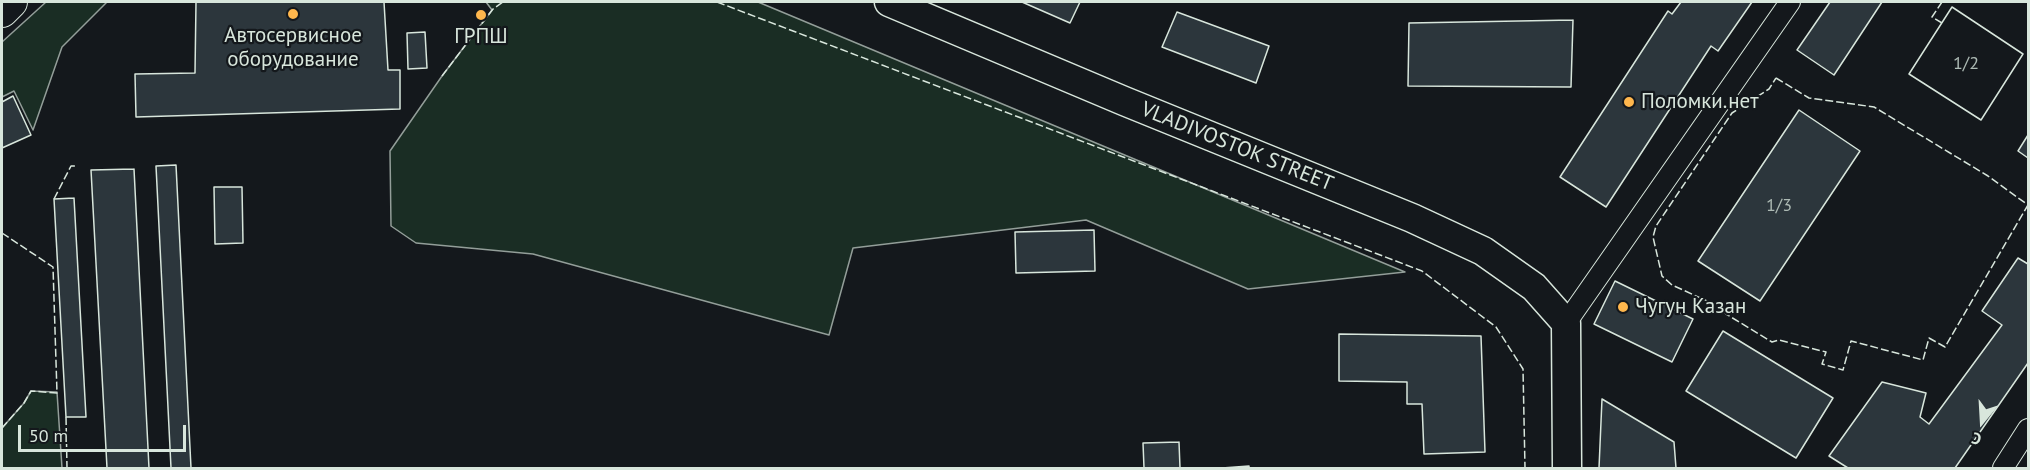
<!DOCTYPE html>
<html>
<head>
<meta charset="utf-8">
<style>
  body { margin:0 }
  #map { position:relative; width:2030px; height:470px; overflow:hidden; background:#14181c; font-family:"PT Sans",sans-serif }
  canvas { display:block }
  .frame { position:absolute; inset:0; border:3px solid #d8e6dc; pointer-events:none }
  .north { position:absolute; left:1952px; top:392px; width:60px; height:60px; -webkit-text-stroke:4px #14181c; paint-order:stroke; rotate:198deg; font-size:16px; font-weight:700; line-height:24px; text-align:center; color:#d8e6dc }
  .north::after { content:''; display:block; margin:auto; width:21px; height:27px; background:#d8e6dc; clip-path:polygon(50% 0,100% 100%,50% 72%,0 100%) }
  .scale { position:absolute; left:18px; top:425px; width:168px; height:27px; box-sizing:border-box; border:3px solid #d8e6dc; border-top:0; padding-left:8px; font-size:18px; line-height:21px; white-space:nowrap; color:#d8e6dc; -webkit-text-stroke:4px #14181c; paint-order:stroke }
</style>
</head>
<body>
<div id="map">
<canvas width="2030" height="470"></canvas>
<div class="frame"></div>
<div class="north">С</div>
<div class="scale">50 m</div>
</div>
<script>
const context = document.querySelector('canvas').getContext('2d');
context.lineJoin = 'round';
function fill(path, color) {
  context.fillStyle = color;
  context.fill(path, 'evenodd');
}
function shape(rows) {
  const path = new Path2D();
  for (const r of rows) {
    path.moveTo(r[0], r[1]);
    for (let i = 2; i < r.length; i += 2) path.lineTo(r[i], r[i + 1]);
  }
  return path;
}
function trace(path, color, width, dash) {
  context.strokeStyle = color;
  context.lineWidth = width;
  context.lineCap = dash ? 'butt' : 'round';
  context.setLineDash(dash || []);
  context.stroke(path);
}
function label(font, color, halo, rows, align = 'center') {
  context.font = font + ' "PT Sans",sans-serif';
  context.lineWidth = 4.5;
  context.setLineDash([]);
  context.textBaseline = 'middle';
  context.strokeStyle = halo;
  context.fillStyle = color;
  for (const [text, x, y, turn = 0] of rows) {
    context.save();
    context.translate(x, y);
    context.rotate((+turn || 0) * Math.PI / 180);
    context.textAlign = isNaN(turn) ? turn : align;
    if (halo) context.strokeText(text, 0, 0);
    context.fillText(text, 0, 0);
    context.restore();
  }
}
const green = shape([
  [46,2,107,2,62,47,33,130,14,91,2,97,2,42,46,2],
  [486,2,758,2,1405,272,1248,289,1086,220,853,248,829,335,533,254,416,243,391,226,390,151,442,76,492,10,486,2],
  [31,391,57,392,62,468,2,468,2,428,24,403,31,391]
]);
const building = shape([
  [196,2,384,2,388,70,400,70,400,109,136,117,135,74,195,73,196,2],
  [1022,2,1080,2,1070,23,1022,2],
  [1681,2,1752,2,1718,51,1711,46,1606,207,1560,177,1668,11,1672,14,1681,2],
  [1830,2,1882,2,1834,75,1797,50,1830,2],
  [1952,7,2023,54,1981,120,1909,74,1952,7],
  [1952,7,2023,54,1981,120,1909,74,1952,7],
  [1177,12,1269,46,1256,83,1162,47,1177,12],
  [1573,20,1571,87,1408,86,1409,23,1573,20],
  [425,32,427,68,408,69,407,33,425,32],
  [13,96,31,135,2,148,2,102,13,96],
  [1799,110,1860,151,1760,301,1698,261,1799,110],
  [2028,135,2028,158,2018,151,2028,135],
  [176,165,191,468,171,468,156,166,176,165],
  [134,169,149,468,107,468,91,170,134,169],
  [214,187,242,187,243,243,215,244,214,187],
  [74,198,86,417,66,417,54,199,74,198],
  [1094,230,1095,271,1016,273,1015,232,1094,230],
  [2018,258,2028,264,2028,363,1955,468,1848,468,1829,456,1882,382,1926,393,1920,417,1929,424,2002,325,1982,311,2018,258],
  [1615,281,1693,319,1672,362,1594,324,1615,281],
  [1723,331,1833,398,1796,458,1686,391,1723,331],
  [1339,334,1481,336,1485,452,1424,454,1422,404,1407,404,1407,382,1339,381,1339,334],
  [1602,399,1674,442,1676,468,1599,468,1602,399],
  [1179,442,1180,468,1144,468,1143,443,1179,442],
  [1249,466,1249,468,1222,468,1249,466]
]);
const street = shape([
  [1566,323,1790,2],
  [2003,468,2028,429]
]);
const secondary = shape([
  [889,2,1124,101,1412,218,1483,251,1534,287,1566,323,1567,468]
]);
const primary = shape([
  [2,11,11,2]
]);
const fence = shape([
  [717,2,1422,271,1496,327,1523,369,1525,468],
  [1942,23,1932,17,1942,2],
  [442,76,493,9,503,2],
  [1776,78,1809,98,1874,107,1988,176,2028,205,1945,347,1929,338,1923,360,1851,341,1843,370,1822,364,1826,352,1779,340,1772,342,1726,314,1716,305,1672,285,1662,276,1653,237,1656,226,1732,113,1769,89,1776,78],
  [54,199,71,166,76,166],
  [2,233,53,267,57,393,31,391,24,403,2,428],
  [66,417,67,468]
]);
const markers = [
  [293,14,6,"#ffb74d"],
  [481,15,6,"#ffb74d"],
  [1629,102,6,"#ffb74d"],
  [1623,307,6,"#ffb74d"]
];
const numberNames = [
  ["1/2",1966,64],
  ["1/3",1779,206]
];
const poiNames = [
  ["Автосервисное",293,36],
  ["оборудование",293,60],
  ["ГРПШ",481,37],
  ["Поломки.нет",1641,102,"left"],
  ["Чугун Казан",1635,307,"left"]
];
const streetNames = [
  ["VLADIVOSTOK STREET",1237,147,22]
];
fill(green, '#1a2d24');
trace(green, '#939e99', 1.5);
fill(building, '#2c363c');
trace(building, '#d8e6dc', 1.5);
trace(street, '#d8e6dc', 22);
trace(secondary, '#d8e6dc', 31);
trace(primary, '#d8e6dc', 34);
trace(street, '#14181c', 20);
trace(secondary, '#14181c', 28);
trace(primary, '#14181c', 32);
trace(fence, '#d8e6dc', 1.5, [8, 3]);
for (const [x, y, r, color] of markers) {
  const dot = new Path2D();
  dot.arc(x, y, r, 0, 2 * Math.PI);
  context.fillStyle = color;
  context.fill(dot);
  trace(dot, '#14181c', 2);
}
label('18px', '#adbab4', null, numberNames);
label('21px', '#d8e6dc', '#14181c', poiNames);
label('21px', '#d8e6dc', '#14181c', streetNames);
</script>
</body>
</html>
